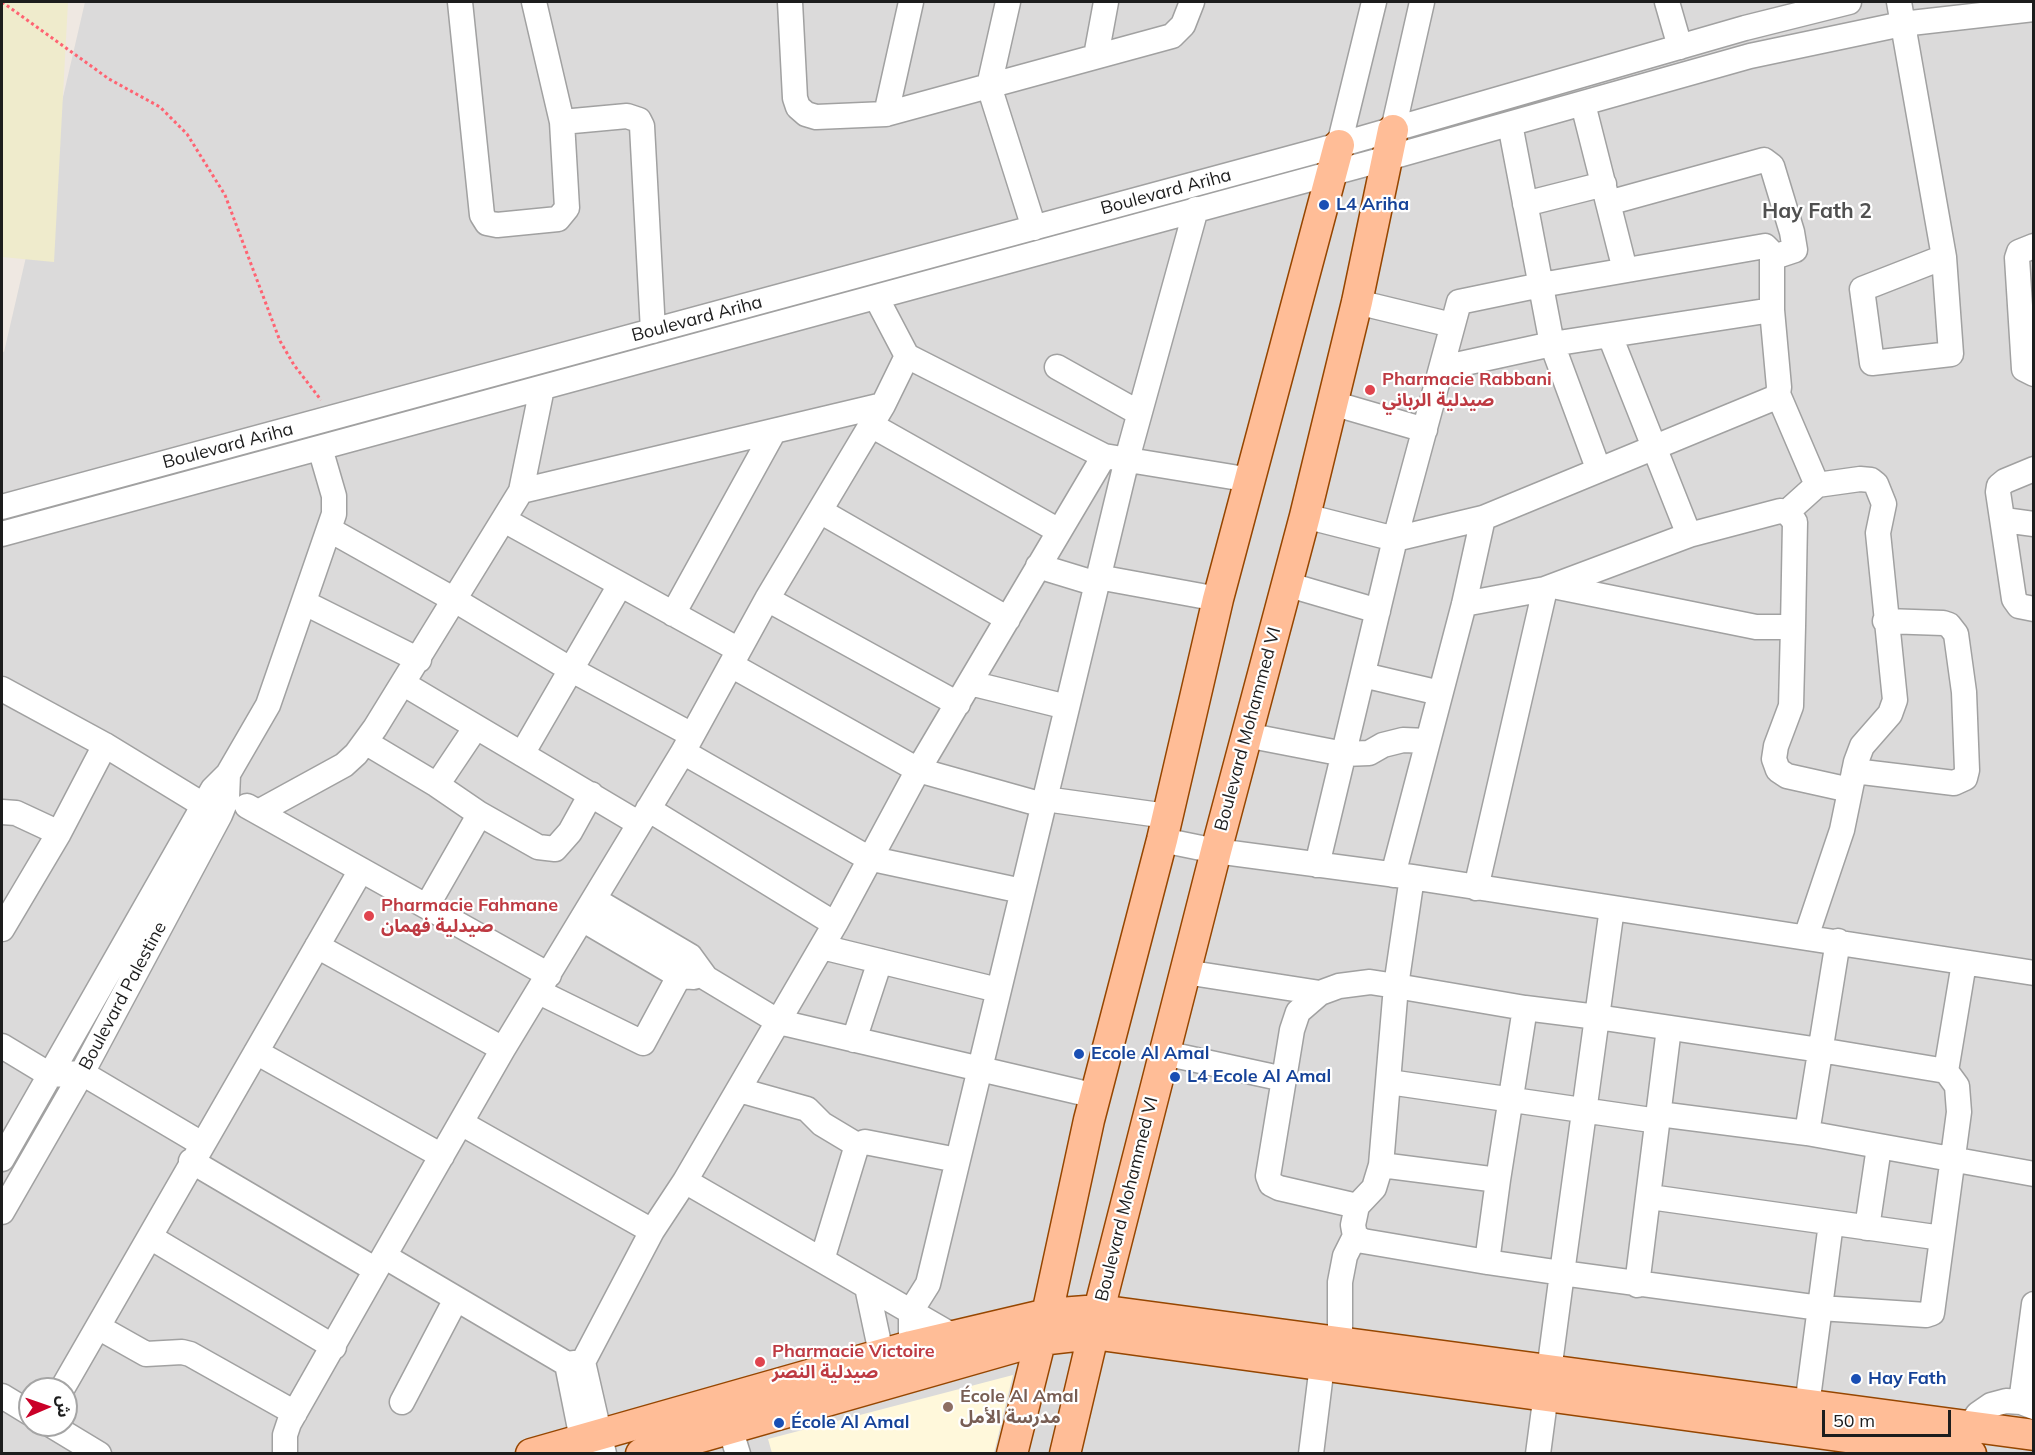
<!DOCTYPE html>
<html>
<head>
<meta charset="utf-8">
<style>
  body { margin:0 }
  #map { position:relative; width:2035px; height:1455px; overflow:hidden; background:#efe8e2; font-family:Mulish,"Noto Sans Arabic",sans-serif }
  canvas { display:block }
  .frame { position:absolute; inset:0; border:3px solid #1d1d1d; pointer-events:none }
  .north { position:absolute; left:18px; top:1377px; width:60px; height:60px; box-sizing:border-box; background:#fff; border:2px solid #a5a5a5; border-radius:50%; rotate:88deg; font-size:16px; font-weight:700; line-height:24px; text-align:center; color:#1d1d1d }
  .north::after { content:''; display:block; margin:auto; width:21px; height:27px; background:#ca0028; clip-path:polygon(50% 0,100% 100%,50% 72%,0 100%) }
  .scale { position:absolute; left:1822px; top:1410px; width:129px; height:27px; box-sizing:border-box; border:3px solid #1d1d1d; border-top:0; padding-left:8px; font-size:18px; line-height:21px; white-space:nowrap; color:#1d1d1d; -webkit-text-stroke:4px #fff; paint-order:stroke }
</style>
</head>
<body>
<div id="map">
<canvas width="2035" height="1455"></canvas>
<div class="frame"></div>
<div class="north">ش</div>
<div class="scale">50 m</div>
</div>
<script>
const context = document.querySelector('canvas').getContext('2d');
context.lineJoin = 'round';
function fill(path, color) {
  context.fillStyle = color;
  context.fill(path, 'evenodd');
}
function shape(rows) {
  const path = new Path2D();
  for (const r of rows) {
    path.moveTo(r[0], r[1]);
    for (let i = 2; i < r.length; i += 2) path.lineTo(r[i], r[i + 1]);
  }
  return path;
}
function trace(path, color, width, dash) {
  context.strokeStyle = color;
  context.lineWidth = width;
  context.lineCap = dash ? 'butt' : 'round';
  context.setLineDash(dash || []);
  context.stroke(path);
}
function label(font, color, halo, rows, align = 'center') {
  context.font = font + ' Mulish,"Noto Sans Arabic",sans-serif';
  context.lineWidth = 4.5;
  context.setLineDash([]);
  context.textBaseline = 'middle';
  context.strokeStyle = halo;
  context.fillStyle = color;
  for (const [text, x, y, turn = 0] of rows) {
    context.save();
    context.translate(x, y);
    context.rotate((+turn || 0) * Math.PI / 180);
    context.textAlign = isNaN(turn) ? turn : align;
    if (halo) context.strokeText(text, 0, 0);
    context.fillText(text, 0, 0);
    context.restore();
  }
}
const residential = shape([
  [85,2,2033,2,2033,1453,2,1453,2,351,4,352],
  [30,1389,66,1389,66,1425,30,1425]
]);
const education = shape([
  [1013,1375,994,1453,772,1453,768,1439]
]);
const farmland = shape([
  [2,2,68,2,54,262,2,257]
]);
const path = shape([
  [2,2,109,79,160,107,187,134,225,195,280,341,294,365,321,400]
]);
const minor = shape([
  [460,2,482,215,487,223,497,225,558,219,567,208,562,122,534,2],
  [790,2,795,98,798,107,806,114,816,117,886,114,1172,36,1183,25,1192,2],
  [1008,2,989,86,1034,228],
  [1667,2,1680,47],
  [1899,2,1944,257,1951,354,1872,363,1862,289,1944,257],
  [1096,56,1106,2],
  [1583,104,1625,270],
  [886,114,911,2],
  [562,122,627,116,639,120,642,126,653,331],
  [1510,124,1552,344,1598,468],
  [1393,130,1422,2],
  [1339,145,1374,2],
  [1608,203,1764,160,1772,166,1792,232,1795,250,1777,256,1772,253],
  [1525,204,1604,184],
  [2034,246,2019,252,2017,258,2024,369,2034,374],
  [1357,302,1452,325],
  [1610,336,1689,535],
  [907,356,1104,456,1251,480],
  [1057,367,1139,413],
  [1778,394,1817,485],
  [1332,403,1425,430],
  [871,425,1059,531],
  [2034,469,2005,481,1999,486,1998,492,2014,599,2019,606,2034,609],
  [521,491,883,405],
  [2,507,1339,145,1745,28,1849,2],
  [820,511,1008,619],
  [1787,512,1817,485,1860,479,1871,480,1876,484,1884,504,1878,533,1895,700,1890,714,1862,746,1856,762,1842,830,1806,937],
  [1305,516,1395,539,1483,518,1774,398,1778,394,1779,387,1772,310,1552,344,1442,368],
  [504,520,739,650],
  [2004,520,2034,524],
  [330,530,453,599,570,669,692,735],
  [2,534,1388,158,1750,56,1902,24,2034,9],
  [1038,566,1097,584],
  [1098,577,1218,599],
  [1286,584,1378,611],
  [767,599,958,704],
  [305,603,419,660],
  [1464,604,1545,589,1689,535,1780,511,1787,512,1795,522,1793,627,1756,627,1553,586],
  [673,614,773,433],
  [1793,627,1791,706,1776,746,1774,759,1778,770,1787,776,1850,790],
  [731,665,918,770,1043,805],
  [1363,675,1440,693],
  [970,683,1067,707],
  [404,684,638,823],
  [2,689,105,745,218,814],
  [1246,735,1344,754,1369,753,1383,745,1403,740,1428,741],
  [365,742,437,785],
  [683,752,868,858,1022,891],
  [522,754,620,585],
  [1854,771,1954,783,1965,778,1967,770,1964,692,1956,634,1949,625,1943,623,1885,621],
  [1045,799,1167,816],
  [247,806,549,975],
  [648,809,835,924],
  [260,811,344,765,356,754,375,728,521,491,542,388],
  [2,812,16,813,59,833],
  [478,813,538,847,555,849,570,832,591,794],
  [1162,840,1216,851,1412,877,2034,973],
  [1317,865,1395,539,1459,302,1541,285,1765,246,1772,253,1772,310],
  [1393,875,1464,604,1483,518],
  [1412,877,1396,986,1525,1008,1597,1017,1820,1050,1946,1071,1957,1086,1959,1112,1932,1313,1926,1315,1820,1308,1562,1273,1597,1017,1612,908],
  [1476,888,1545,589],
  [595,900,690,956,706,978,779,1022,1096,1096],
  [427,906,478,817,478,813,437,785,476,727],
  [582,919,679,976,694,977],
  [2,929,59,833,105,745],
  [317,946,503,1049],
  [822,947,998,990],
  [1185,972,1320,993],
  [539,992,643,1043,690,956],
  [854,1040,880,961],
  [2,1046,50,1075,82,1073,202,1144],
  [256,1052,442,1156],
  [1164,1053,1284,1079],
  [1946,1071,1964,963],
  [1389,1082,1658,1121],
  [739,1090,807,1109,822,1124,857,1145],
  [1659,1114,1807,1133,2034,1174],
  [461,1123,652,1231],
  [1807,1133,1838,941],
  [2,1159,213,789,228,774,268,705,334,514,334,496,320,448],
  [191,1161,376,1270],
  [1381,1165,1374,1188,1357,1206,1353,1225,1355,1236,1363,1241,1487,1262,1498,1180],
  [685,1181,953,1336],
  [1650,1197,1942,1238],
  [1357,1206,1279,1188,1271,1184,1268,1176,1292,1030,1298,1012,1320,993,1339,986,1370,982,1396,986,1381,1165,1498,1180,1525,1008],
  [2,1212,82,1073,220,815,227,798,228,774],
  [1867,1228,1879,1147],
  [150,1237,334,1347],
  [384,1256,567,1364,583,1362],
  [822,1260,857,1145,865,1142,957,1160],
  [1487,1262,1562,1273,1538,1454],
  [1637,1285,1669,1028],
  [867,1287,881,1353],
  [98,1327,146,1354,182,1352,190,1354,295,1413],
  [1340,1342,1340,1282,1345,1256,1355,1236],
  [914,1362,911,1346,911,1311,928,1284,1127,459,1196,209],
  [567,1364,585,1454],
  [62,1389,361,870],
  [2,1396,30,1413],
  [402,1402,455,1301],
  [2021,1402,2034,1304],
  [1807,1406,1831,1223],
  [51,1425,99,1454],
  [730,1428,738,1454],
  [1965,1441,1969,1427,1978,1414,1991,1405,2006,1401,2021,1402,2034,1407],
  [285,1454,285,1435,289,1423,376,1270,503,1049,683,752,767,599,883,405,907,356,876,297],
  [604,1454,583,1362,652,1231,685,1181,835,924,918,770,1104,456],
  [1311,1454,1322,1365]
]);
const major = shape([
  [531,1454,911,1346,1047,1314,1099,1310,2034,1435],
  [641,1454,1040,1340,1093,1334,1971,1454],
  [1012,1454,1047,1314,1089,1120,1162,840,1218,599,1339,145],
  [1065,1454,1099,1310,1216,851,1305,516,1357,302,1393,130]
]);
const markers = [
  [1324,205,6,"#1a4fb4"],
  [1370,390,6,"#e0444e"],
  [369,916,6,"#e0444e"],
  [1079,1054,6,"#1a4fb4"],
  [1175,1077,6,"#1a4fb4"],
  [760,1362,6,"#e0444e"],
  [1856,1379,6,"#1a4fb4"],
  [948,1407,6,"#8d6e63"],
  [779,1423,6,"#1a4fb4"]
];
const streetNames = [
  ["Boulevard Ariha",1166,192,-15],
  ["Boulevard Ariha",697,319,-15],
  ["Boulevard Ariha",228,446,-15],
  ["Boulevard Mohammed VI",1248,729,-75],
  ["Boulevard Palestine",123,996,-62],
  ["Boulevard Mohammed VI",1127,1199,-76]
];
const transitNames = [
  ["L4 Ariha",1336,205],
  ["Ecole Al Amal",1091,1054],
  ["L4 Ecole Al Amal",1187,1077],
  ["Hay Fath",1868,1379],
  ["École Al Amal",791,1423]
];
const healthNames = [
  ["Pharmacie Rabbani",1382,380],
  ["صيدلية الرباني",1382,401],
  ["Pharmacie Fahmane",381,906],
  ["صيدلية فهمان",381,927],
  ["Pharmacie Victoire",772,1352],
  ["صيدلية النصر",772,1373]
];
const educationNames = [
  ["École Al Amal",960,1397],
  ["مدرسة الأمل",960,1418]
];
const quarterNames = [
  ["Hay Fath 2",1817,212]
];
fill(residential, '#dbdada');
fill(education, '#fff8db');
fill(farmland, '#efebcc');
trace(minor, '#a1a1a1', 27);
trace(major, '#964600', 33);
trace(path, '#ff6372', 3, [3, 3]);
trace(minor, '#fff', 24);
trace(major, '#ffbd97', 30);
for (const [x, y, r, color] of markers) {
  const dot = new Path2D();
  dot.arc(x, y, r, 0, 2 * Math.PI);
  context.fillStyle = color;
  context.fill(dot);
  trace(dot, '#fff', 2);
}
label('18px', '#1d1d1d', '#fff', streetNames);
label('bold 18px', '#164399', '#fff', transitNames, 'left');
label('bold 18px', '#be3a42', '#fff', healthNames, 'left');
label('bold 18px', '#785e54', '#fff', educationNames, 'left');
label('bold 21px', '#505050', '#fff', quarterNames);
</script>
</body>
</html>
